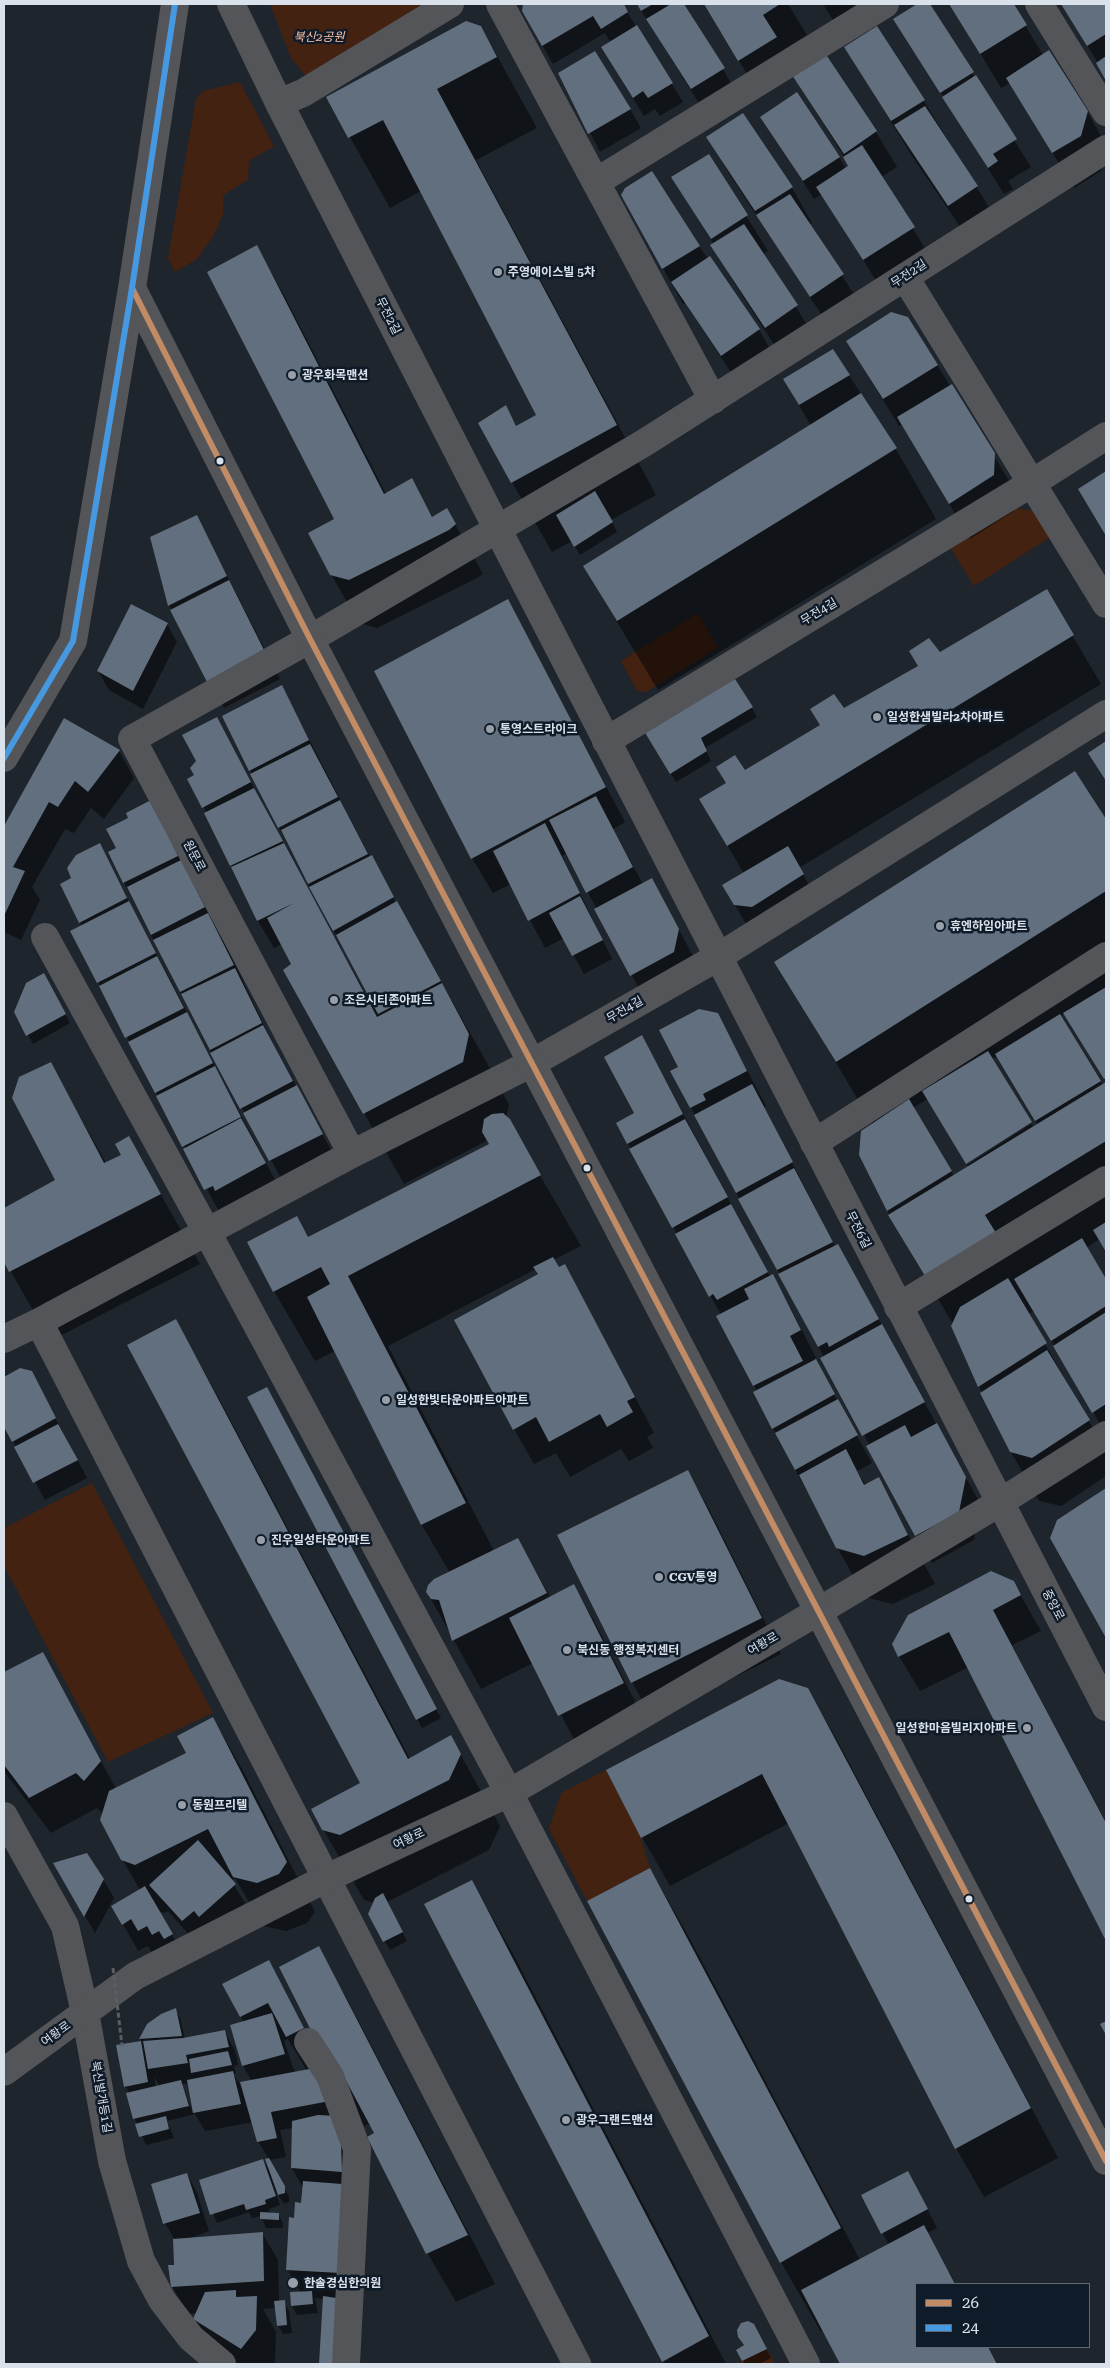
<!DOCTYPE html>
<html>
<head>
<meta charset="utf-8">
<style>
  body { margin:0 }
  #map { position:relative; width:1110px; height:2368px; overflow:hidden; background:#1e252c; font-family:"Roboto Serif",serif }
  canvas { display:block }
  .frame { position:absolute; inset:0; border:5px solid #d9e1eb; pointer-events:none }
  .legend { position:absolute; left:915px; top:2283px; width:175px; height:65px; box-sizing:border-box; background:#0f1b28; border:1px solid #606a76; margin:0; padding:6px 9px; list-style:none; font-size:15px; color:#d9e1eb }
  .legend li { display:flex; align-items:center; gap:10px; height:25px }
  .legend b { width:25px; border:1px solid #606a76 }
</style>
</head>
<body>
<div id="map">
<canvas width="1110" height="2368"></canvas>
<div class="frame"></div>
<ul class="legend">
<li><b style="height:6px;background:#c18c65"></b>26</li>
<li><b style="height:6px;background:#4699e1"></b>24</li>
</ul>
</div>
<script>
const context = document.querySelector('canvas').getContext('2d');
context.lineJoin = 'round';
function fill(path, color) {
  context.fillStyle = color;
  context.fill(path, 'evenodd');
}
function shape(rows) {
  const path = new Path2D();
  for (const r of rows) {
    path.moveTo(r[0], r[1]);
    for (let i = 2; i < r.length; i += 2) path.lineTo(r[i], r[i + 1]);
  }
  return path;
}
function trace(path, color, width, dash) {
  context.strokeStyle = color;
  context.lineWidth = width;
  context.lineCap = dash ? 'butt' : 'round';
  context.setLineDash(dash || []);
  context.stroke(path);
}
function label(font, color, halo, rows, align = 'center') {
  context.font = font + ' "Roboto Serif","Noto Sans KR",serif';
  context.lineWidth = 5;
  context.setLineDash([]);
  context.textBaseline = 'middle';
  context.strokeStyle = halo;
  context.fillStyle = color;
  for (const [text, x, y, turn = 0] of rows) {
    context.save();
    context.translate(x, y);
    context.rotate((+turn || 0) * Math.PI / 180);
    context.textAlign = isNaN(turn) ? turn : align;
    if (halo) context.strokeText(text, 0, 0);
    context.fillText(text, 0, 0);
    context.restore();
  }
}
const green = shape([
  [270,4,435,4,310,81,291,58],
  [240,82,274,146,249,161,248,180,223,195,223,214,214,235,197,259,175,272,168,258,196,99,203,91],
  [1013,507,1037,512,1052,536,974,586,949,546],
  [698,613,718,648,646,692,637,691,621,661],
  [92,1483,213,1713,108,1762,4,1566,4,1528],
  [606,1770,641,1838,650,1868,587,1901,549,1829,561,1793],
  [767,2349,775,2364,736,2364]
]);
const shadow = shape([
  [524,4,622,4,683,102,660,116,655,109,644,116,613,66,611,43,605,33,553,64,523,11],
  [637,4,683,4,744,104,712,124],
  [704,4,788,4,807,35,783,50,795,71,823,52,876,132,897,167,881,177,934,263,885,295,822,194,814,199,762,117,839,157,846,169,850,167,845,158,793,75,760,95],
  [823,4,864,4,834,22],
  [920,4,928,4,1031,167,1008,181,1013,189,1004,194,895,19],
  [951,4,1012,4,1043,55,1087,111,1106,145,1101,171,1074,188,1010,83,1001,88],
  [1062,4,1106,4,1106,79,1098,63],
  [481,27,537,128,476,160,656,495,611,520,617,532,580,555,572,541,552,552,512,482,505,407,517,427,537,416,421,191,390,208,328,98],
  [846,48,924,101,998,222,970,241,912,156],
  [560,74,630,109,641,128,600,152],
  [708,137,792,188,812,223,809,225,859,302,827,323,728,172],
  [708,155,768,251,763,254,817,341,786,363,733,281,712,246,714,245,673,178],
  [622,195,699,246,759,330,775,357,738,383,685,303,683,304],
  [256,247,284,295,386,494,411,480,433,518,447,510,483,574,477,578,377,628,359,623,331,574,335,519],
  [847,342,937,365,1015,490,1014,511,970,539,902,424,899,426],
  [849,375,896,449,936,519,658,690,584,567,811,426,784,379],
  [1106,473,1106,535,1080,489],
  [197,517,280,679,224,708,169,605],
  [1046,591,1101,684,799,868,814,893,746,924,724,886,744,874,701,799,821,726,844,710],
  [507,601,625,822,613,829,643,884,652,879,694,958,646,1002,567,853,562,856,612,959,584,974,564,938,545,948,511,884,493,893,472,858],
  [167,624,177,642,143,709,109,690,98,671],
  [735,680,757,717,705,748,711,761,676,782,646,732],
  [282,687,370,857,482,1054,509,1105,506,1117,581,1246,553,1260,584,1301,654,1433,647,1437,653,1448,629,1461,621,1449,570,1477,556,1453,534,1464,514,1429,539,1275,536,1269,388,1346,494,1551,517,1539,551,1598,574,1586,594,1621,644,1719,580,1750,533,1663,481,1689,427,1592,450,1573,422,1525,335,1351,315,1361,274,1291,308,1239,490,1144,488,1140,404,1184,284,970,293,965,282,944,274,948,258,921,206,813,196,776,197,762,217,718,321,915,374,1009,376,1007,310,888,250,770],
  [64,720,119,751,134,778,104,819,91,808,74,833,65,829,32,887,40,900,21,940,4,932,4,828],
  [1074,773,1106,821,1106,1081,1065,1013,1060,1016,1103,1086,1106,1084,1106,1250,1100,1239,1086,1248,1106,1281,1106,1434,1034,1311,1028,1314,1106,1451,1106,1476,1061,1506,1039,1501,1011,1452,979,1386,953,1324,889,1216,873,1125,776,962],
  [997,1056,1038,1125,1034,1128,1031,1124,967,1165,969,1168,954,1176,913,1108],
  [150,802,228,950,272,1042,342,1170,291,1196,212,1054,109,853,117,849,130,818],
  [99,845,285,1199,226,1225,72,932,82,926,62,885,73,879],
  [49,984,70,1023,33,1044,16,1012],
  [717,1014,766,1106,764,1108,835,1246,848,1264,981,1505,974,1540,932,1563,868,1447,870,1446,824,1357,672,1072,680,1067],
  [50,1064,106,1163,122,1155,129,1138,200,1264,50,1341,4,1259,4,1209,57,1181],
  [657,1064,742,1225,770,1277,772,1276,788,1303,816,1358,814,1359,872,1463,857,1471,866,1485,878,1479,935,1584,893,1604,865,1597,837,1547,754,1393,757,1391,718,1317,721,1315,617,1123,636,1113],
  [175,1321,215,1391,410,1759,451,1737,500,1826,489,1850,387,1902,407,1941,390,1950,369,1914,374,1903,364,1900,323,1829,362,1783],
  [20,1370,36,1382,87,1478,45,1500,4,1424,4,1378],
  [249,1398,272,1398,441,1718,422,1728],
  [688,1472,708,1507,781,1654,652,1718,632,1682],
  [1106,1489,1106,1636,1052,1538,1058,1521],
  [1013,1582,1041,1631,1012,1645,1106,1822,1106,1938,969,1667,920,1691,899,1656],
  [43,1654,116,1789,188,1753,213,1719,241,1767,315,1912,307,1923,286,1931,263,1926,235,1878,231,1880,245,1903,210,1935,193,1939,168,1911,164,1913,158,1911,188,1962,155,1958,148,1946,138,1951,113,1906,140,1890,122,1859,103,1814,97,1808,51,1833,4,1771,4,1673],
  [807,1689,836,1738,1058,2158,984,2197,956,2148,789,1823,670,1886,642,1837],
  [55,1864,103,1879,114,1898,95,1933],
  [650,1869,690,1939,860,2260,889,2245,863,2195,918,2191,937,2228,927,2233,956,2284,916,2284,916,2347,988,2347,998,2364,842,2364,824,2330,821,2332,781,2262],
  [472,1882,512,1952,726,2364,665,2364,663,2361],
  [318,1948,346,1997,495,2284,456,2302,428,2254,368,2137,375,2133,369,2124,364,2126,336,2077],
  [268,1962,323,2063,311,2070,319,2069,330,2087,339,2118,359,2153,362,2207,353,2206,357,2213,355,2300,342,2300,353,2318,351,2364,320,2364,324,2299,315,2298,318,2313,297,2315,292,2306,291,2293,301,2293,288,2270,290,2219,295,2219,296,2204,303,2204,303,2188,292,2168,293,2128,280,2130,286,2157,269,2160,289,2197,289,2202,284,2204,275,2190,280,2205,269,2209,270,2214,278,2214,283,2223,283,2228,266,2228,261,2216,252,2218,249,2212,217,2223,200,2181,263,2160,270,2171,267,2160,269,2159,258,2141,253,2122,205,2131,195,2114,167,2121,174,2138,146,2145,135,2119,128,2094,130,2094,125,2086,118,2046,142,2042,140,2039,148,2025,161,2015,175,2009,180,2018,185,2039,224,2031,235,2050,238,2065,234,2066,236,2073,233,2074,244,2090,242,2083,252,2081,243,2066,231,2025,244,2022,224,1985],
  [288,2039,307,2071,295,2073,284,2041],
  [154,2077,160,2086,156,2087],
  [189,2083,195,2112,193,2113,182,2084],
  [324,2086,327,2086,333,2107,331,2107],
  [187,2174,197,2193,209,2231,188,2239,262,2233,278,2260,279,2302,284,2302,289,2311,292,2333,283,2334,278,2325,276,2308,263,2309,276,2332,275,2364,231,2364,215,2354,194,2319,197,2313,188,2314,172,2286,176,2266,175,2240,165,2223],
  [759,2335,771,2358,759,2364,745,2364,738,2350,744,2346,739,2336]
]);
const building = shape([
  [523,4,624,4,628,12,601,29,593,16,542,46,522,11],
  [637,4,653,4,641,11],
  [671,4,684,4,725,68,691,89,646,19],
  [704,4,780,4,763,15,777,37,738,61],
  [917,4,930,4,974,72,940,93,893,19],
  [949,4,1014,4,1027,25,980,54],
  [1061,4,1106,4,1106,34,1087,46],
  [466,21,481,26,497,57,437,89,617,425,511,483,478,423,506,405,516,426,536,415,383,120,348,138,326,97],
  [637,25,673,83,648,98,643,91,633,98,601,47],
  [877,26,925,100,891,121,844,47],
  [823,50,877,131,844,154,790,72],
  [1049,50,1088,111,1081,136,1052,153,1006,78],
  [595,51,631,109,588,134,558,73],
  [1106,56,1106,81,1096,63],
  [976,75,1017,139,993,154,998,161,988,168,942,97],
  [797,92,840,157,803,181,760,117],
  [925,106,978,186,948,206,894,125],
  [743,113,793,187,755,211,706,137],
  [862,145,915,227,863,260,816,187,848,166,843,157],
  [709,154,748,215,711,239,671,177],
  [652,171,700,246,662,269,621,195,625,188],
  [790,194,844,274,810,297,756,215],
  [744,224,798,305,765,328,710,245],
  [257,245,384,494,412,478,432,517,447,508,456,524,449,530,349,580,330,575,308,533,334,519,207,272],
  [710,256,760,329,721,356,671,282],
  [891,312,908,317,938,365,883,399,846,341],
  [833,349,850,375,799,405,783,379],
  [952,384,995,453,994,475,949,504,897,417],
  [861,393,897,448,617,621,583,566],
  [1106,471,1106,536,1078,489],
  [595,491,613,522,574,547,556,515],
  [197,515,227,576,168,606,150,537],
  [229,580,265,652,207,682,170,610],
  [1047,589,1074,635,727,846,699,799,726,783,716,767,735,755,745,770,820,725,810,709,834,694,844,708,918,666,909,651,929,638,940,652],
  [508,599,606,787,471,859,374,671],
  [131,604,168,623,133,691,97,671],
  [735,679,753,707,701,738,707,751,670,774,644,731],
  [282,685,309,740,249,771,222,716],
  [217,717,251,782,202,808,187,779,194,775,190,768,196,761,182,735],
  [64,718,120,750,88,792,75,781,58,807,49,802,13,867,25,871,4,916,4,826],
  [1106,741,1106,781,1088,753],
  [310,744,338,797,278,828,250,774],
  [1075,771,1106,819,1106,891,836,1062,774,962],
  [254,788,283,841,230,866,204,813],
  [596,796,633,867,586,893,549,820],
  [151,800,178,856,123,883,108,852,116,848,106,829,128,818,126,813],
  [340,800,368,854,308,884,281,830],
  [545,823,580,893,528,921,493,851],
  [100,843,127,898,79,923,60,884,71,878,67,868,76,855],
  [284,843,377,1017,442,983,469,1034,463,1062,363,1114,283,970,291,964,267,918,294,903,257,921,231,867],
  [788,846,804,874,752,907,734,905,722,885],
  [372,855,394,897,333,931,309,887],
  [181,860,205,907,151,935,127,887],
  [652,878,679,929,674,952,630,976,594,909],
  [580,896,603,940,572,956,549,913],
  [129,901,156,953,97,983,70,931],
  [397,901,441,981,378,1014,336,935],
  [208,913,234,965,180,992,153,940],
  [157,956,184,1008,125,1038,99,986],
  [235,968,262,1023,210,1050,181,994],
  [44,973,66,1014,26,1036,14,1012,26,983],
  [1106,987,1106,1078,1104,1079,1063,1013],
  [699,1009,718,1013,747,1071,703,1094,706,1100,690,1108,670,1071,678,1067,659,1030],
  [187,1012,213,1063,155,1093,128,1042],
  [1060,1014,1101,1081,1035,1121,995,1054],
  [263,1025,293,1081,240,1109,210,1053],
  [642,1035,683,1114,627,1144,616,1123,634,1113,604,1057],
  [988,1051,1032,1122,966,1164,922,1091],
  [51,1062,104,1163,121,1155,115,1144,129,1136,161,1194,9,1272,4,1262,4,1208,55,1180,12,1098,19,1077],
  [215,1066,241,1117,182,1147,156,1096],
  [1106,1082,1106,1141,985,1215,999,1238,928,1281,888,1215],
  [752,1084,793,1162,736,1193,694,1115],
  [297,1085,323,1134,269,1161,243,1113],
  [909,1099,952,1171,887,1211,859,1155,861,1131],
  [503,1113,510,1119,541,1175,348,1276,466,1503,421,1525,307,1297,330,1284,321,1267,273,1292,247,1242,297,1216,308,1237,489,1144,482,1132,484,1119,492,1114],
  [241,1118,266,1163,215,1191,213,1186,204,1190,183,1149],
  [685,1119,728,1197,672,1228,629,1149],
  [794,1168,833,1242,777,1270,738,1199],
  [731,1204,768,1272,717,1300,713,1294,709,1297,675,1234],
  [1106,1222,1106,1252,1093,1230],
  [1082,1238,1106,1279,1106,1306,1051,1341,1014,1279],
  [838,1244,879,1319,829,1347,827,1342,818,1347,778,1274],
  [553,1257,559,1267,565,1264,635,1397,627,1401,633,1412,607,1427,600,1414,549,1442,536,1417,513,1430,454,1320,538,1274,533,1267],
  [773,1274,801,1330,790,1336,803,1361,753,1386,716,1316,749,1299,744,1289],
  [1008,1278,1047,1343,978,1387,951,1326,960,1307],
  [1106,1312,1106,1404,1092,1413,1053,1346],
  [176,1319,408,1759,451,1735,461,1754,449,1780,340,1835,322,1830,311,1809,360,1783,127,1345],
  [882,1324,925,1402,862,1436,820,1358],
  [1047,1350,1090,1420,1032,1458,1010,1452,980,1393],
  [816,1359,835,1394,772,1429,753,1392],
  [20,1368,32,1371,56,1418,12,1442,4,1427,4,1377],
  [267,1387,437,1709,416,1720,247,1397],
  [838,1399,858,1435,795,1470,775,1433],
  [937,1423,966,1477,959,1512,915,1536,866,1446,905,1425,911,1437],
  [58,1424,78,1460,33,1483,14,1447],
  [846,1449,864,1485,879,1477,908,1535,864,1556,836,1548,799,1475],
  [688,1470,762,1618,631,1683,557,1535],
  [1106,1488,1106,1638,1050,1538,1057,1520],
  [518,1538,547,1593,452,1641,439,1600,431,1599,426,1592,428,1585,434,1579],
  [991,1571,1014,1581,1021,1595,993,1610,1106,1823,1106,1941,949,1632,898,1657,892,1644,908,1615],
  [574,1584,624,1683,558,1716,509,1618],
  [43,1652,101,1761,84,1781,76,1773,29,1798,4,1765,4,1672],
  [779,1679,808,1688,1031,2108,955,2149,762,1774,641,1838,606,1770],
  [213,1717,287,1862,279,1874,257,1883,233,1877,208,1829,135,1865,121,1860,100,1820,109,1791,186,1753,177,1736],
  [198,1840,236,1884,199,1917,194,1911,182,1921,149,1885],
  [87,1853,104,1879,84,1917,53,1863],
  [650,1868,841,2228,780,2263,587,1901],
  [472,1880,709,2336,662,2362,424,1904],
  [145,1886,173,1934,164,1939,159,1931,152,1935,147,1926,138,1931,131,1919,122,1925,111,1906],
  [383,1893,403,1932,383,1942,368,1914,375,1898],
  [319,1946,468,2235,426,2254,367,2137,374,2133,343,2075,335,2078,279,1967],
  [269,1960,304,2028,286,2037,268,2003,240,2017,222,1984],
  [176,2008,182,2036,139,2039,147,2024,161,2014],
  [272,2013,285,2054,242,2066,230,2025],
  [1106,2021,1106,2035,1100,2024],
  [225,2030,229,2047,186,2055,188,2063,148,2069,143,2041,183,2038],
  [141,2041,148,2082,124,2087,116,2045],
  [228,2051,232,2065,191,2073,189,2059],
  [320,2067,330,2101,271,2112,277,2138,257,2142,240,2082],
  [233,2071,241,2104,193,2113,187,2080],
  [181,2080,189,2106,133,2119,126,2093],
  [318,2115,340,2116,342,2172,291,2168,292,2121],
  [166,2116,169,2129,139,2137,135,2124],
  [269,2158,285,2186,285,2193,278,2195,265,2159],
  [263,2159,276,2196,265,2200,266,2204,246,2210,244,2204,210,2215,199,2180],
  [908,2171,928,2209,881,2234,861,2195],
  [187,2173,200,2213,163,2224,151,2184],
  [303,2181,342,2184,340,2273,286,2270,289,2217,294,2218,295,2202,301,2203],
  [260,2212,279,2213,279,2220,260,2219],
  [924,2225,955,2284,916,2284,916,2347,988,2347,997,2364,840,2364,801,2290],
  [263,2232,264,2281,171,2287,168,2265,174,2265,173,2239],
  [236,2290,236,2297,257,2296,256,2330,241,2349,193,2319,205,2292],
  [312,2291,313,2304,291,2306,290,2292],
  [323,2296,343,2299,341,2364,319,2364],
  [285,2300,287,2325,277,2326,274,2301],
  [748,2321,754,2324,767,2349,742,2361,736,2350,744,2345,738,2337,737,2330,741,2323]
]);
const minor = shape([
  [231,4,279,103,498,530,1106,1707],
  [500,4,713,400],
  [1039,4,1106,112],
  [279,103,303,93,450,4],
  [596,182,885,4],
  [905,277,1106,604],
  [606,741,1032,483,1106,436],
  [45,937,207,1232,509,1793,806,2364],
  [814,1143,1106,956],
  [352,1154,132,739,310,639,644,443,1106,149],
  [898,1307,1106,1180],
  [39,1322,577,2364],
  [4,1339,39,1322,352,1154,532,1063,718,957,1106,714],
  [819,1611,999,1503,1106,1435],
  [4,1816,65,1926,85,2012,112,2161,141,2261,162,2300,191,2338,222,2364],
  [308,2042,330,2076,357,2149,346,2364]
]);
const tertiary = shape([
  [132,288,310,639,1106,2161],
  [4,758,73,641,132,288,175,4],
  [4,2072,135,1976,327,1878,509,1793,819,1611]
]);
const pathBridge = shape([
  [113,1968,122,2046]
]);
const bus1 = shape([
  [132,288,310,639,1106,2161]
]);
const bus2 = shape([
  [4,758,73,641,132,288,175,4]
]);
const markers = [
  [498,272,5,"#989fa8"],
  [292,375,5,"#989fa8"],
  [220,461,4.5,"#d9e1eb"],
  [877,717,5,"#989fa8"],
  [490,729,5,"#989fa8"],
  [940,926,5,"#989fa8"],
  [334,1000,5,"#989fa8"],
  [587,1168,4.5,"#d9e1eb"],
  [386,1400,5,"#989fa8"],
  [261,1540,5,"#989fa8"],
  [659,1577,5,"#989fa8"],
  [567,1650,5,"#989fa8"],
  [1027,1728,5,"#989fa8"],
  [182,1805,5,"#989fa8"],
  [969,1899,4.5,"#d9e1eb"],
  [566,2120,5,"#989fa8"],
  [293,2283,6,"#989fa8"]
];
const parkNames = [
  ["북신2공원",319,37]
];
const poiNames = [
  ["주영에이스빌 5차",508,272],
  ["광우화목맨션",302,375],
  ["일성한샘빌라2차아파트",887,717],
  ["통영스트라이크",500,729],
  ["휴엔하임아파트",950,926],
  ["조은시티존아파트",344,1000],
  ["일성한빛타운아파트아파트",396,1400],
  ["진우일성타운아파트",271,1540],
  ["CGV통영",669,1577],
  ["북신동 행정복지센터",577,1650],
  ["일성한마음빌리지아파트",1017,1728,"right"],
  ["동원프리텔",192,1805],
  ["광우그랜드맨션",576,2120],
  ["한솔경심한의원",304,2283]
];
const streetNames = [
  ["무전2길",909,274,-33],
  ["무전2길",388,316,63],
  ["무전4길",819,612,-31],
  ["원문로",194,856,62],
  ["무전4길",625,1010,-30],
  ["무전6길",858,1230,63],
  ["중앙로",1053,1605,62],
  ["여황로",763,1644,-30],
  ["여황로",409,1839,-25],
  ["여황로",56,2034,-36],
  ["북신발개등1길",101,2097,80]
];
fill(green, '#432212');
fill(shadow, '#0007');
fill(building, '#626f7e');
trace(minor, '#535559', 28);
trace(tertiary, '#535559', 28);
trace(pathBridge, '#5a5d61', 3, [5, 2.5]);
trace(bus1, '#c18c65', 6);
trace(bus2, '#4699e1', 6);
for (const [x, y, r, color] of markers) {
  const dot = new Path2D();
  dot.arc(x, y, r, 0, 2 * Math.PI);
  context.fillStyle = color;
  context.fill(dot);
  trace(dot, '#0f1b28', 2);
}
label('italic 12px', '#fdc1a6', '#0f1b28', parkNames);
label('bold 12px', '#d9e1eb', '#0f1b28', poiNames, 'left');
label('12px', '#d9e1eb', '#0f1b28', streetNames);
</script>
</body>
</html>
